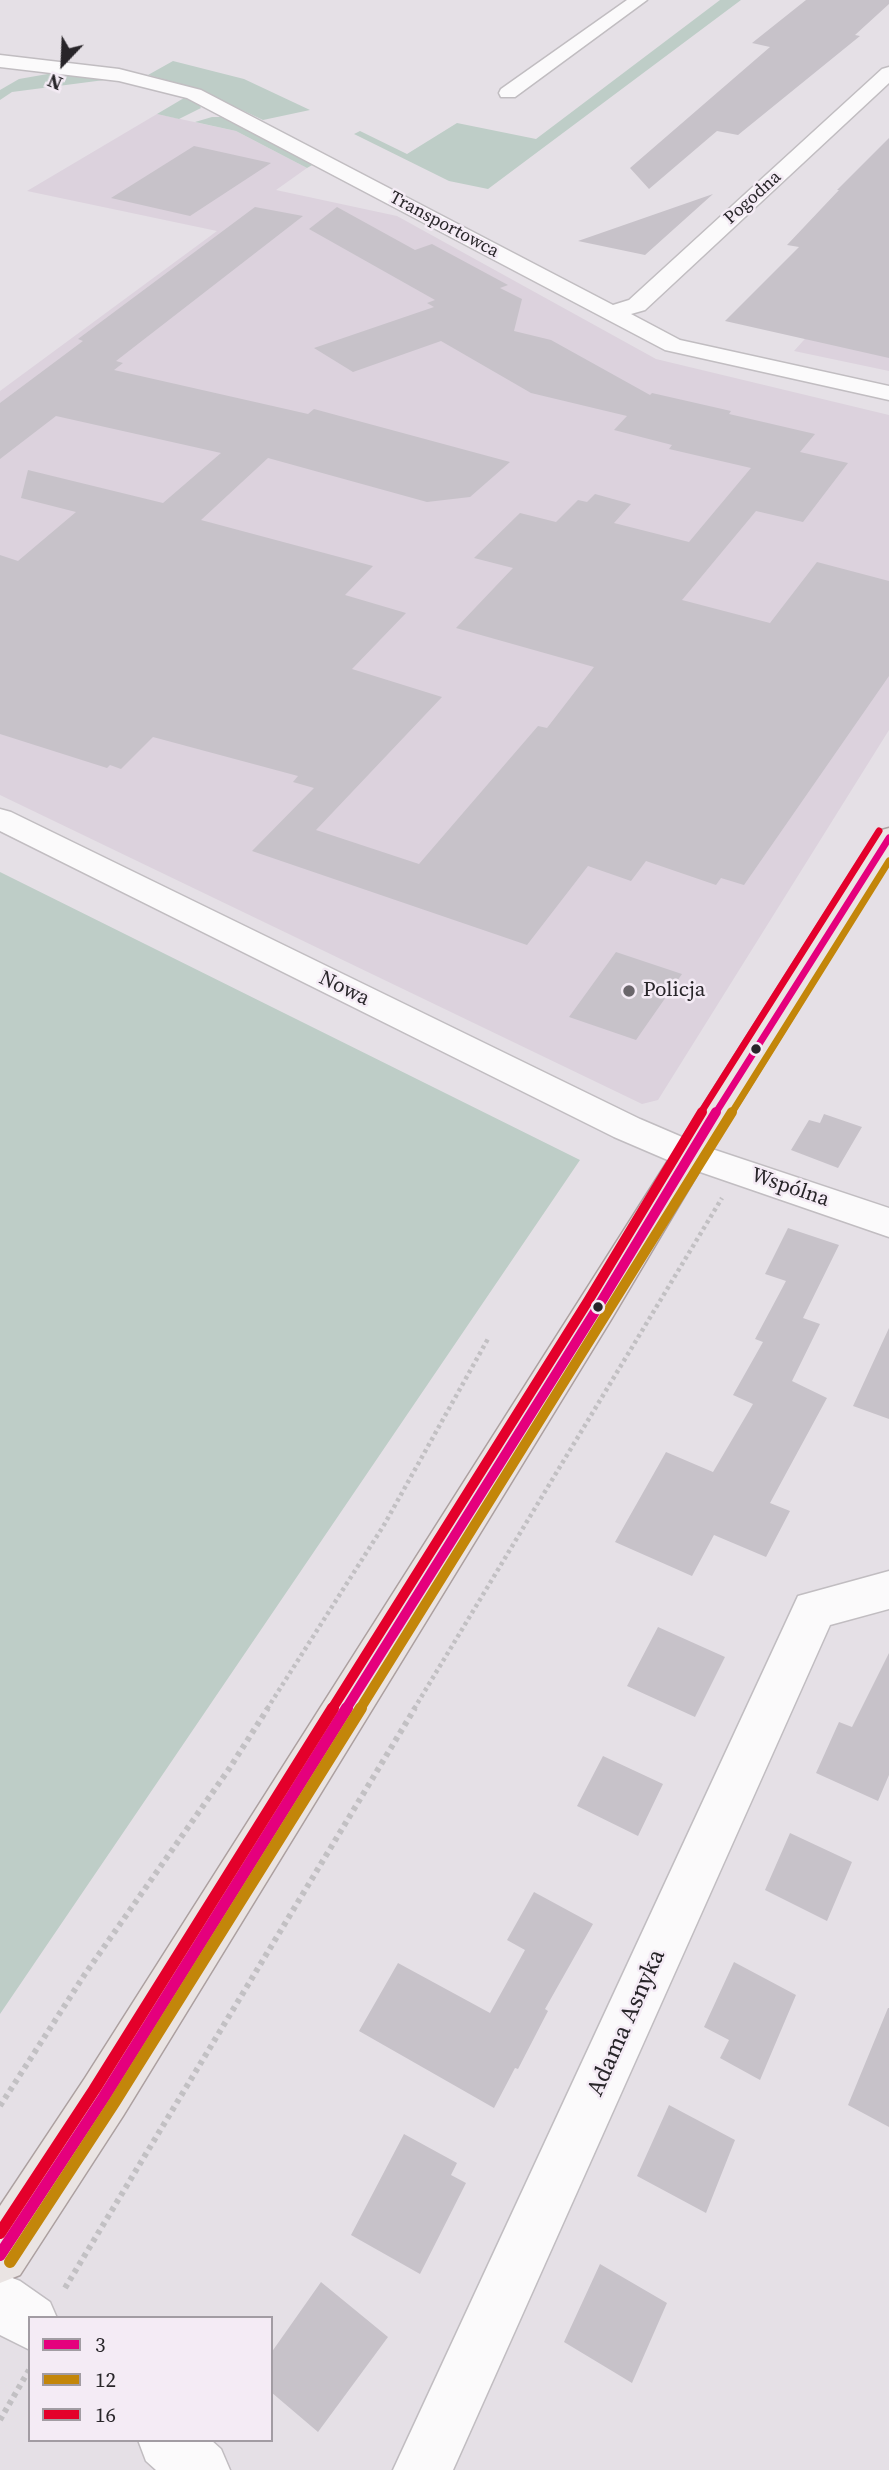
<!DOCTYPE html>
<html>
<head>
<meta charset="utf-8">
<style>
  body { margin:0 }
  #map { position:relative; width:889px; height:2470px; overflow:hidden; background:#e5e0e6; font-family:"Source Serif 4",serif }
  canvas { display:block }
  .legend { position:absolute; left:28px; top:2316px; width:245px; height:126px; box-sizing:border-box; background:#f4ebf5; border:2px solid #a29ca3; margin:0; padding:9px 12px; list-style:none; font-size:21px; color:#282529 }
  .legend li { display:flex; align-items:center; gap:14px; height:35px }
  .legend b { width:35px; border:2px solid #a29ca3 }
  .north { position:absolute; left:28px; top:28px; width:70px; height:70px; -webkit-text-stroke:5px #f4ebf5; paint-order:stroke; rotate:203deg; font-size:19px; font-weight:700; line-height:28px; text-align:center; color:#282529 }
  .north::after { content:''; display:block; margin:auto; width:24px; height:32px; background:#282529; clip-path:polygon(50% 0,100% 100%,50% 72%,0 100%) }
</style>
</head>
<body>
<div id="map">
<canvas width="889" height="2470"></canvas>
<ul class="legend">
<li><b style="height:9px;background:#e5007d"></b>3</li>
<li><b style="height:9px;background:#c3860a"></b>12</li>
<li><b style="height:9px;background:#e4002b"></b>16</li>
</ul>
<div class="north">N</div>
</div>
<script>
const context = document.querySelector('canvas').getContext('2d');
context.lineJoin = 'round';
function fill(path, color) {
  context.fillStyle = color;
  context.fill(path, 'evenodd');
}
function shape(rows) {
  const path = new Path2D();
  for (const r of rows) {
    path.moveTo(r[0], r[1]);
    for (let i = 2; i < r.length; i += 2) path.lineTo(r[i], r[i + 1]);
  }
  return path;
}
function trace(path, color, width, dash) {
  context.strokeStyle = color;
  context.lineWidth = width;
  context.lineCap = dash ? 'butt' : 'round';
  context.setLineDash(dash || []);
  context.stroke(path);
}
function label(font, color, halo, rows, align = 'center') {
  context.font = font + ' "Source Serif 4",serif';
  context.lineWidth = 5;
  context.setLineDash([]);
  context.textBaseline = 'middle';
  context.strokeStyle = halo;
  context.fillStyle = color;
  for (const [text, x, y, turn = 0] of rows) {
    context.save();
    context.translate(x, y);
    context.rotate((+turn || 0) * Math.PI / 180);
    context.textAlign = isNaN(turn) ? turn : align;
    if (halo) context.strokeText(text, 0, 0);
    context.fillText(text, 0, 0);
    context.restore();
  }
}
const built = shape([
  [157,114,236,131,307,168,276,190,397,216,656,359,889,415,889,730,658,1100,642,1104,0,795,0,391,217,231,27,191],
  [889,247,889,371,794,351,856,282]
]);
const green = shape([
  [720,0,741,0,488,189,449,181,354,134,360,131,407,154,457,123,536,139],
  [173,61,244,79,310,110,263,120,195,88,148,75],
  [59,72,112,79,12,92,0,100,0,90,19,79],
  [184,98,198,103,201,108,179,119,157,114],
  [212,117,226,117,314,164,307,168,236,131,195,122],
  [0,872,580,1160,0,2014]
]);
const building = shape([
  [806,0,889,0,889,4,855,35,860,36,738,135,717,131,649,189,630,168,770,47,752,43],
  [889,138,889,358,725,321,799,247,787,245,839,190,837,190],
  [194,146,271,163,190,216,111,198],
  [713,194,645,255,578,241],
  [255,207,303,216,116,361,123,363,114,370,308,414,314,409,510,462,470,497,427,502,268,458,201,520,373,566,345,595,406,613,352,669,442,697,316,830,419,864,538,726,547,728,594,667,456,628,513,568,474,558,520,513,556,522,578,500,587,502,595,494,631,504,614,523,689,542,751,468,669,449,672,445,614,430,627,416,531,393,441,341,353,372,314,348,434,307,427,303,435,300,309,229,337,207,415,250,432,244,508,285,500,288,522,299,514,331,551,340,650,395,652,393,731,411,729,414,815,434,800,452,848,463,803,522,756,511,682,600,770,623,817,562,889,581,889,676,744,885,721,878,716,885,646,861,631,881,588,866,527,945,252,851,314,788,293,782,298,776,153,737,121,769,110,765,107,768,0,734,0,555,18,561,76,512,21,498,28,470,163,503,221,453,56,416,0,459,0,403,83,341,78,339],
  [616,952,682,974,636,1040,569,1017],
  [824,1114,862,1127,838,1168,791,1150,809,1120,820,1123],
  [788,1228,839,1245,803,1318,820,1324,792,1381,827,1398,770,1503,790,1511,766,1557,714,1535,692,1576,615,1542,666,1452,713,1472,753,1404,733,1395,763,1342,755,1339,786,1281,765,1274],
  [889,1328,889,1419,853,1406],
  [658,1627,725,1657,695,1717,627,1686],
  [889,1653,889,1775,878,1801,816,1773,839,1722,852,1727],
  [603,1756,663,1784,638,1836,577,1806],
  [790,1833,852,1862,827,1921,765,1890],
  [534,1892,593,1924,545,2009,548,2011,518,2069,515,2068,494,2108,359,2031,398,1963,490,2013,525,1950,507,1940],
  [734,1962,796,1995,760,2080,720,2058,729,2040,704,2027],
  [888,2008,889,2008,889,2127,848,2105],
  [669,2105,735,2140,706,2213,637,2176],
  [404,2134,457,2163,451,2175,466,2183,420,2274,351,2235],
  [600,2264,667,2303,632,2383,564,2342],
  [321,2282,388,2337,318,2432,271,2392,271,2353]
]);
const pathFar1 = shape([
  [267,1709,384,1525,489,1337],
  [414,1709,722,1198]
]);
const path = shape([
  [0,2106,85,1974,229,1769,268,1708],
  [65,2288,415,1708],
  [0,2420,29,2370]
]);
const minor = shape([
  [627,0,647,0,515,97,501,97,499,93,501,89,627,0],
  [0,55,119,69,201,90,613,305,629,300,882,69,889,67,889,83,645,310,631,314,680,340,889,386,889,400,665,350,187,98,119,81,0,67,0,55],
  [0,809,11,812,640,1119,703,1146,889,1208,889,1237,677,1164,614,1137,0,831,0,809],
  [889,1571,889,1609,830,1625,453,2470,393,2470,798,1596,889,1571],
  [0,2273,20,2281,50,2302,57,2318,30,2318,30,2350,0,2335,0,2273],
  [138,2440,211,2440,221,2449,230,2470,156,2470,146,2461,138,2440]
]);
const major = shape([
  [889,828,889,863,738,1106,612,1318,123,2116,20,2275,0,2283,0,2206,85,2078,873,838,878,831,889,828]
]);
const bus1Far2 = shape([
  [715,1114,889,838]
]);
const bus1Far1 = shape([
  [346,1709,598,1307,716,1112]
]);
const bus1 = shape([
  [0,2255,104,2097,347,1708]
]);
const bus2Far2 = shape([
  [731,1114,889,861]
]);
const bus2Far1 = shape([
  [360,1709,732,1112]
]);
const bus2 = shape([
  [10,2262,114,2103,361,1708]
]);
const bus3Far2 = shape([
  [700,1114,879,831]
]);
const bus3Far1 = shape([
  [332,1709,588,1301,702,1112]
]);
const bus3 = shape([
  [0,2233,94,2090,333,1708]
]);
const markers = [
  [629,991,7,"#6a666b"],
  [756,1049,6,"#282529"],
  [598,1307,6,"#282529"]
];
const farStreetnames = [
  ["Pogodna",753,198,-42],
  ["Transportowca",444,225,28]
];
const streetNames = [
  ["Nowa",344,989,26],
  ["Wspólna",790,1188,19]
];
const poiNames = [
  ["Policja",643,991]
];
const nearStreetnames = [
  ["Adama Asnyka",627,2023,-66]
];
fill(built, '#dcd2dd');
fill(green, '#becdc7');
fill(building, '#c7c2c9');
trace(minor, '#c1bdc1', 3);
trace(major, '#aca0a0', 3);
trace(pathFar1, '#c2c0c3', 4.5, [3.5, 3.5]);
trace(path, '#c2c0c3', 6, [4.5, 4.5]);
fill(minor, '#fbfafb');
fill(major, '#eae4e3');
trace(bus1Far2, '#e5007d', 7);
trace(bus1Far1, '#e5007d', 10);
trace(bus1, '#e5007d', 12);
trace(bus2Far2, '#c3860a', 7);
trace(bus2Far1, '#c3860a', 10);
trace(bus2, '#c3860a', 12);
trace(bus3Far2, '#e4002b', 7);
trace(bus3Far1, '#e4002b', 10);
trace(bus3, '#e4002b', 12);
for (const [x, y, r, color] of markers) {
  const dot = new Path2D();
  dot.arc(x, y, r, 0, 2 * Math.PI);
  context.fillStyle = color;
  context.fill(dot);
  trace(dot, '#f4ebf5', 2.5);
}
label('18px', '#282529', '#f4ebf5', farStreetnames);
label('21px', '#282529', '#f4ebf5', streetNames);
label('21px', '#282529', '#f4ebf5', poiNames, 'left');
label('24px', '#282529', '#f4ebf5', nearStreetnames);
</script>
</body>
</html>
